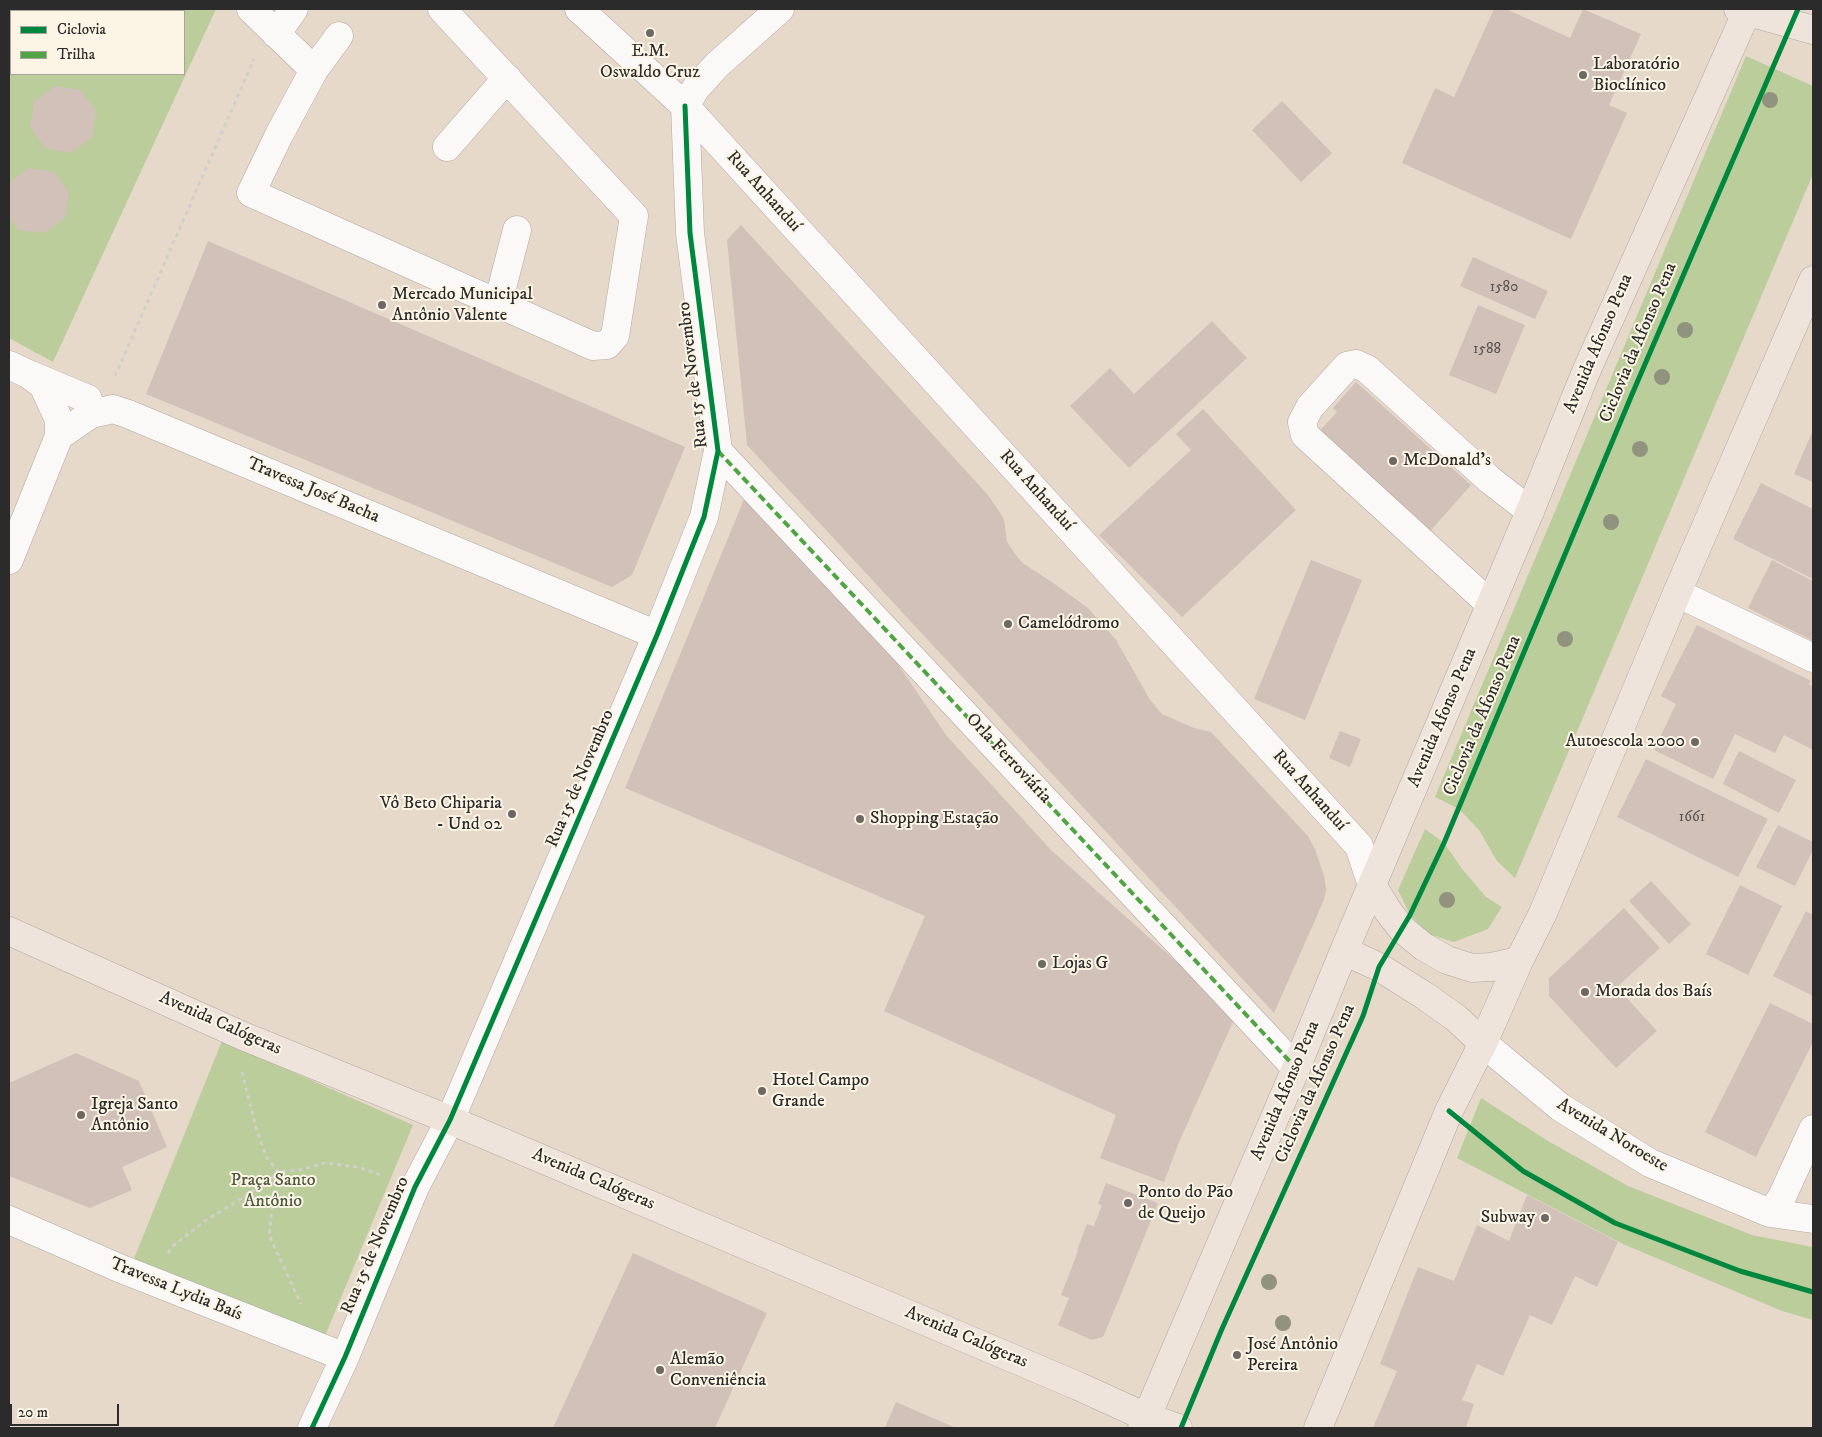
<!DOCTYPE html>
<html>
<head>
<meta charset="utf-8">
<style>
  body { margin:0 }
  #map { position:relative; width:1822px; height:1437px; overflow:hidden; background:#e6d9ca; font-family:"IM FELL DW Pica",serif }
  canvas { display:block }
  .frame { position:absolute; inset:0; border:10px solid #2b2b2b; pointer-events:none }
  .legend { position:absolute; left:10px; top:10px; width:175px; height:65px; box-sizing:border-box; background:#fcf5e5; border:1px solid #a8a49b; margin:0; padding:6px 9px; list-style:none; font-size:15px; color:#2b2b2b }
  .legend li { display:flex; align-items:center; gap:10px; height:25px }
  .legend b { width:25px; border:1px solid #a8a49b }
  .scale { position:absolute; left:10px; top:1404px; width:109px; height:22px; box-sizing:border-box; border:2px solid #2b2b2b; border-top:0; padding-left:6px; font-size:15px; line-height:18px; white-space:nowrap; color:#2b2b2b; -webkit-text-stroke:4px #fcf5e5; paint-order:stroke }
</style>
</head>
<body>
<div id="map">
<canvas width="1822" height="1437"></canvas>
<div class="frame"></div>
<ul class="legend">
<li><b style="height:6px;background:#00873e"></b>Ciclovia</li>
<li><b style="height:6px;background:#51a443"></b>Trilha</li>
</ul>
<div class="scale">20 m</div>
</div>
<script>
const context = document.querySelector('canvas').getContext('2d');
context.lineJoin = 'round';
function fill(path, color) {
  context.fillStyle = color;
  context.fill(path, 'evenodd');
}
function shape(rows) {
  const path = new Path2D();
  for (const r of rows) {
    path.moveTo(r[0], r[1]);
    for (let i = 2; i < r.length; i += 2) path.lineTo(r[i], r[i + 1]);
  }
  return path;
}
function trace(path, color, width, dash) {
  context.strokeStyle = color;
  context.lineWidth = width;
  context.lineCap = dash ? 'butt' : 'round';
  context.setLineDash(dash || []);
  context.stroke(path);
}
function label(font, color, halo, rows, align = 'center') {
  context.font = font + ' "IM FELL DW Pica",serif';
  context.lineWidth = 4;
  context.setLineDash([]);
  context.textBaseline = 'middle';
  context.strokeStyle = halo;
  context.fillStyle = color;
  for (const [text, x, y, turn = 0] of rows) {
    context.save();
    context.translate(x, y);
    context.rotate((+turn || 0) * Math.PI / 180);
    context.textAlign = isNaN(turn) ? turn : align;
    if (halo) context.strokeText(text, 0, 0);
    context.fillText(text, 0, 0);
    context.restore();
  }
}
const green = shape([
  [13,9,216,9,53,362,9,338,9,17,11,11,11,74,184,74,184,11,11,11],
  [1746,56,1813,86,1813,174,1515,878,1497,861,1479,830,1459,809,1435,797],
  [1425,829,1444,843,1463,870,1486,897,1502,907,1488,929,1454,942,1428,934,1410,915,1398,890],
  [222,1041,413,1125,322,1343,131,1266],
  [1481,1098,1548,1141,1628,1186,1752,1235,1813,1247,1813,1320,1782,1311,1623,1244,1457,1158]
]);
const building = shape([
  [1494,9,1506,9,1570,38,1583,9,1641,34,1609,105,1627,113,1571,239,1402,163,1435,88,1454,97],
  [55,86,81,90,96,111,92,137,71,153,45,148,30,127,34,102],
  [1282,101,1332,153,1301,182,1252,130],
  [28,168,54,172,69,192,65,218,44,233,18,230,9,216,9,183],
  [741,225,988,495,1004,519,1007,542,1018,558,1024,564,1052,582,1088,608,1116,640,1150,700,1162,714,1194,728,1211,732,1308,836,1315,849,1324,876,1326,889,1324,900,1274,1013,747,445,727,240],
  [208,241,685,447,632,575,612,587,146,394],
  [1473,257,1548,291,1535,319,1460,286],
  [1478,305,1525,325,1496,394,1449,375],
  [1212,321,1247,358,1129,468,1070,406,1110,368,1134,394],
  [1356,382,1471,485,1425,537,1314,437,1337,412,1333,408],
  [1203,409,1296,510,1182,617,1099,535,1191,450,1176,434],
  [1813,430,1813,482,1794,474],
  [1761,483,1813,509,1813,579,1733,539],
  [749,487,863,613,946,735,1051,850,1236,1015,1179,1142,1164,1182,1100,1158,1116,1115,884,1011,925,916,625,788],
  [1311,560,1362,580,1305,720,1254,699],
  [1772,560,1813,581,1813,641,1748,608],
  [1697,625,1811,681,1809,684,1813,687,1813,750,1784,735,1775,753,1735,734,1713,779,1654,750,1676,704,1661,696],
  [1340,731,1361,739,1350,767,1329,758],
  [1739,751,1796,780,1779,813,1723,784],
  [1646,759,1768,819,1738,877,1617,817],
  [1778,825,1813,842,1813,850,1795,886,1756,867],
  [1651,881,1691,924,1669,944,1629,901],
  [1740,885,1782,906,1748,975,1706,954],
  [1624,908,1660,948,1617,987,1657,1031,1616,1068,1549,996,1549,978],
  [1806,911,1813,915,1813,996,1773,976],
  [1770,1003,1813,1024,1813,1042,1756,1157,1705,1132],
  [76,1053,139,1081,167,1147,122,1167,132,1190,90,1208,9,1176,9,1083],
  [1106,1183,1158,1203,1122,1292,1103,1337,1092,1340,1058,1325,1069,1298,1061,1295,1078,1251,1077,1250,1087,1224,1094,1226,1102,1205,1098,1204],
  [1527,1195,1618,1242,1597,1287,1575,1276,1552,1325,1530,1315,1503,1376,1477,1364,1462,1400,1474,1404,1466,1428,1373,1428,1397,1371,1380,1364,1418,1267,1454,1281,1477,1225,1509,1241],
  [633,1253,767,1313,715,1428,553,1428],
  [896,1402,956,1428,885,1428]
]);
const path = shape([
  [115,376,254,59],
  [242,1072,256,1128,266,1156,278,1172,300,1170,325,1163,358,1167,384,1176],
  [276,1174,269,1235,301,1304],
  [168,1253,174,1245,205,1221,247,1195,276,1175]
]);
const minor = shape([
  [251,9,314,70],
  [579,9,685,106,1359,846,1372,885],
  [276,34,294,9],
  [339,36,314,70,279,135,251,193,593,346,607,345,615,336,634,216,442,9],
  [685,106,696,88,717,65,780,9],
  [447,147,507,78],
  [498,303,517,230],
  [9,365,28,374,43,385,59,420,59,436,9,560],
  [31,375,88,399],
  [59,436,91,414,113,409,128,414,657,635],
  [718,451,1296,1068],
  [1677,593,1813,658],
  [1490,604,1305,435,1302,422,1310,407,1347,366,1356,364,1367,369,1490,480,1530,511],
  [1483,1043,1560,1107,1650,1163,1770,1213,1813,1219],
  [1770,1213,1781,1199,1813,1129],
  [9,1220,119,1268,345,1357],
  [312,1428,345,1357,415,1187,450,1120,657,635,704,517,718,451,690,233,685,106]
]);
const major = shape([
  [1738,9,1813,30],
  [1372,885,1388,911,1402,929,1424,947,1447,960,1472,968,1491,967,1519,961],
  [9,931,243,1036,450,1120,1078,1386,1146,1417,1178,1428],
  [1344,951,1379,967,1425,996,1456,1018,1483,1043],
  [1142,1428,1296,1068,1344,951,1530,511,1585,374,1748,9],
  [1318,1428,1449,1111,1483,1043,1519,961,1543,913,1677,593,1813,280]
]);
const quiet = shape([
  [718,451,1296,1068]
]);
const cycleway = shape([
  [1449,1111,1523,1171,1615,1223,1740,1271,1813,1292],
  [312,1428,345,1357,415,1187,450,1120,657,635,704,517,718,451,690,233,685,106],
  [1181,1428,1221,1331,1363,1016,1379,967,1410,915,1444,843,1633,392,1798,9]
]);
const trees = [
  [1770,100],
  [1685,330],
  [1662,377],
  [1640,449],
  [1611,522],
  [1565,639],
  [1447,900],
  [1269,1282],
  [1283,1323]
];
const markers = [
  [650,33,5,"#6c6863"],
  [1583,75,5,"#6c6863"],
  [382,305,5,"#6c6863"],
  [1393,461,5,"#6c6863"],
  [1008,624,5,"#6c6863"],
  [1695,742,5,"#6c6863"],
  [512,814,5,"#6c6863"],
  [860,819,5,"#6c6863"],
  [1042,964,5,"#6c6863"],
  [1585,992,5,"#6c6863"],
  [762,1091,5,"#6c6863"],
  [81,1115,5,"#6c6863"],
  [1128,1203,5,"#6c6863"],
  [1545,1218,5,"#6c6863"],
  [1237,1355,5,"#6c6863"],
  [660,1370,5,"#6c6863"]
];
const numberNames = [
  ["1580",1504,288],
  ["1588",1487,350],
  ["1661",1692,818]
];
const poiNames = [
  ["E.M.",650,52,"center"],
  ["Oswaldo Cruz",650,73,"center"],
  ["Laboratório",1593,65],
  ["Bioclínico",1593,86],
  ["Mercado Municipal",392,295],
  ["Antônio Valente",392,316],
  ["McDonald's",1403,461],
  ["Camelódromo",1018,624],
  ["Autoescola 2000",1685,742,"right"],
  ["Vô Beto Chiparia",502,804,"right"],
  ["- Und 02",502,825,"right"],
  ["Shopping Estação",870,819],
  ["Lojas G",1052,964],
  ["Morada dos Baís",1595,992],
  ["Hotel Campo",772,1081],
  ["Grande",772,1102],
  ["Igreja Santo",91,1105],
  ["Antônio",91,1126],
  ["Ponto do Pão",1138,1193],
  ["de Queijo",1138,1214],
  ["Subway",1535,1218,"right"],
  ["José Antônio",1247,1345],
  ["Pereira",1247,1366],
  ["Alemão",670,1360],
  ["Conveniência",670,1381]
];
const streetNames = [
  ["Rua Anhanduí",763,192,48],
  ["Ciclovia da Afonso Pena",1639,343,-67],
  ["Avenida Afonso Pena",1599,344,-67],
  ["Rua 15 de Novembro",694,375,-97],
  ["Travessa José Bacha",313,491,23],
  ["Rua Anhanduí",1036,491,48],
  ["Ciclovia da Afonso Pena",1483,716,-67],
  ["Avenida Afonso Pena",1443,718,-67],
  ["Orla Ferroviária",1008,759,47],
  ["Rua 15 de Novembro",581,779,-67],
  ["Rua Anhanduí",1309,791,48],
  ["Avenida Calógeras",220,1024,24],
  ["Ciclovia da Afonso Pena",1316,1084,-66],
  ["Avenida Afonso Pena",1286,1091,-67],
  ["Avenida Noroeste",1612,1136,31],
  ["Avenida Calógeras",593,1180,23],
  ["Rua 15 de Novembro",376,1246,-67],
  ["Travessa Lydia Baís",176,1290,22],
  ["Avenida Calógeras",966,1338,23]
];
const parkNames = [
  ["Praça Santo",273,1181],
  ["Antônio",273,1202]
];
fill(green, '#bacd9a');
fill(building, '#d2c1b9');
trace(minor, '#b1a9a0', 29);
trace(major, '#b1a9a0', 29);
trace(path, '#d2cfcb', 3, [4, 4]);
trace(minor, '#fbf9f7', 28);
trace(major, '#eee4dc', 28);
trace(quiet, '#51a443', 4, [8, 4]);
trace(cycleway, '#00873e', 5);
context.fillStyle = '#91937e';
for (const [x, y] of trees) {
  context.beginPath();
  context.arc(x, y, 8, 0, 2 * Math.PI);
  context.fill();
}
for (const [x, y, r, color] of markers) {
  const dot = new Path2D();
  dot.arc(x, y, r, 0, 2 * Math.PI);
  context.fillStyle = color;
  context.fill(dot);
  trace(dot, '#fcf5e5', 2);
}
label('15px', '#585351', null, numberNames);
label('18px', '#2b2b2b', '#fcf5e5', poiNames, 'left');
label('18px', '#2b2b2b', '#fcf5e5', streetNames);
label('18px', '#4b5940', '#fcf5e5', parkNames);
</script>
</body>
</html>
